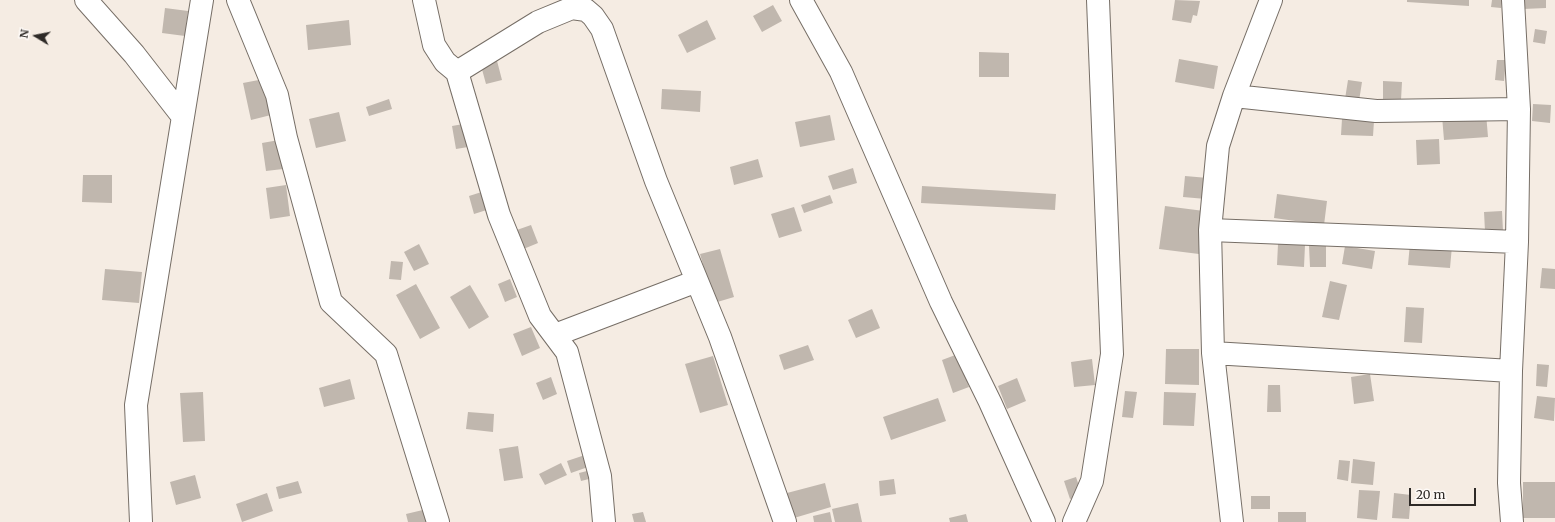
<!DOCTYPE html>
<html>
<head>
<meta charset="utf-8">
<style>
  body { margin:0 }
  #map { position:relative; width:1555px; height:522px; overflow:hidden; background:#f5ece3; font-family:Merriweather,serif }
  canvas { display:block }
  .north { position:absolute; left:16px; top:16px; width:40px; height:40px; -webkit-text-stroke:3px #fefaf7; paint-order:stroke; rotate:280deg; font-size:11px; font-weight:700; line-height:16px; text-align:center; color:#2e2a27 }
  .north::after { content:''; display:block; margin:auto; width:14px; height:18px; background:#2e2a27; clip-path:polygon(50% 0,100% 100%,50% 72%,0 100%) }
  .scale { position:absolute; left:1409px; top:488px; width:67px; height:18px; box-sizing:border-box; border:2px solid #2e2a27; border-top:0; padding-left:5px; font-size:12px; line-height:14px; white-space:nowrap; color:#2e2a27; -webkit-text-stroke:3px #fefaf7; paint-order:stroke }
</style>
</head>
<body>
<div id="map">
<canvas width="1555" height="522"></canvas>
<div class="north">N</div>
<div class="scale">20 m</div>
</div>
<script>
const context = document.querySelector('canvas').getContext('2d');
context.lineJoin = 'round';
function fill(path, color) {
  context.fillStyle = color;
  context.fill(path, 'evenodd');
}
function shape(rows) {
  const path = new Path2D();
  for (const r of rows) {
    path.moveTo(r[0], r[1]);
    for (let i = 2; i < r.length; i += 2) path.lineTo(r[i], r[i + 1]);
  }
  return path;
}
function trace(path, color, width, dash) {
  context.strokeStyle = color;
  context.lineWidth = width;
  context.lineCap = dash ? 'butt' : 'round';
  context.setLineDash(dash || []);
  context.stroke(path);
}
const building = shape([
  [1175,0,1200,1,1197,16,1193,15,1191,23,1172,20],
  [1407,0,1469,0,1469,6,1407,2],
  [1492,0,1502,0,1501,8,1491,7],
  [1522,0,1546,0,1546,8,1523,9],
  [773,5,782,21,762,32,753,16],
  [165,8,188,11,185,36,162,33],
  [349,20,351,45,308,50,306,25],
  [707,20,716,39,687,53,678,35],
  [1535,29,1547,31,1545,44,1533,42],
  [979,52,1009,53,1009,77,979,77],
  [496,57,502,80,486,84,480,62],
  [1179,59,1218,66,1214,89,1175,82],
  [1497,60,1506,60,1504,81,1495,80],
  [264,79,271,115,251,120,243,83],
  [1348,80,1362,82,1359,101,1345,99],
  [1383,81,1402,82,1401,100,1383,99],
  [662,89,701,91,700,112,661,109],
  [389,99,392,109,369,116,366,107],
  [1533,104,1551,105,1550,123,1532,121],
  [339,112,346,141,316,148,309,119],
  [1486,113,1488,137,1444,140,1442,116],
  [830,115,835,140,800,147,795,122],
  [1342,119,1374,121,1373,136,1341,135],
  [469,123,474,146,456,149,452,126],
  [1439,139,1440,164,1417,165,1416,140],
  [279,140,283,169,266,171,262,143],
  [758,159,763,177,734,185,730,167],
  [853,168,857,183,833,190,828,176],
  [83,175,112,175,112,203,82,202],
  [1185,176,1208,178,1206,199,1183,197],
  [286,185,290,216,270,219,266,188],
  [922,186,1056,194,1055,210,921,203],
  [488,190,493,208,474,214,469,196],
  [1277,194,1327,201,1324,225,1274,218],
  [830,195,833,203,804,213,801,205],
  [1165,206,1204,211,1199,254,1159,249],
  [794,207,802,231,779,238,771,214],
  [1502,211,1503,231,1485,231,1484,212],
  [531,225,538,243,521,250,514,231],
  [1410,243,1452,246,1450,268,1408,265],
  [419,244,429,264,414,271,404,252],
  [1278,244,1305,245,1304,267,1277,265],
  [1326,245,1326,267,1310,267,1309,246],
  [1345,246,1375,251,1372,269,1342,264],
  [720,249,734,297,714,303,700,254],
  [391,261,403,262,401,280,389,279],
  [1542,268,1555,269,1555,289,1540,288],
  [105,269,142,272,139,303,102,300],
  [510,279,517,297,505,302,498,284],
  [1330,281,1347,285,1339,320,1322,317],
  [416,284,440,328,420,339,396,295],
  [470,285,489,317,469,329,450,297],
  [1406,307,1424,308,1422,343,1404,342],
  [872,309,880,328,856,338,848,320],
  [531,327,540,348,522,356,513,334],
  [808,345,814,360,784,370,779,355],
  [1166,349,1199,349,1199,385,1165,384],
  [958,354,969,387,953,393,942,360],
  [713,356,728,405,700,413,685,364],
  [1092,359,1095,385,1074,387,1071,362],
  [1537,364,1549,365,1547,387,1536,386],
  [1370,374,1374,401,1354,404,1351,377],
  [551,377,557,394,543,400,536,383],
  [1017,378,1026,401,1007,409,998,386],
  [350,379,355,399,324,407,319,388],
  [1268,385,1280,385,1281,412,1267,412],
  [1125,391,1137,392,1133,418,1122,417],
  [203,392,205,441,183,442,180,393],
  [1164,392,1196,393,1194,426,1163,425],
  [1537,396,1555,398,1554,421,1534,418],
  [938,398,946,421,891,440,883,417],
  [468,412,494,414,493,432,466,429],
  [518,446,523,478,504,481,499,449],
  [585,455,588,467,571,473,567,461],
  [1353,459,1375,462,1373,485,1351,483],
  [1339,460,1350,461,1348,481,1337,479],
  [561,463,567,475,545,485,539,474],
  [587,471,589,479,581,481,579,473],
  [195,475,201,498,176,505,170,482],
  [1076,477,1082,495,1070,499,1064,481],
  [894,479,896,494,880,496,879,481],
  [298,481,302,493,279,499,276,487],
  [1523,482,1555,482,1555,518,1523,518],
  [825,483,831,507,794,518,787,493],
  [1359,490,1380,491,1377,520,1357,518],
  [267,493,273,511,242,522,236,504],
  [1394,493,1411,495,1409,519,1392,518],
  [1251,496,1270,496,1270,509,1251,509],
  [858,503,862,522,835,522,832,509],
  [427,509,430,522,408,522,406,514],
  [643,512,646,522,634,522,632,514],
  [830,512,832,522,814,522,813,516],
  [1278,512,1306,512,1306,522,1278,522],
  [966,514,968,522,950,522,949,518]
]);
const minor = shape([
  [86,0,134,54,183,117],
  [238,0,277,95,286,138,331,302,386,354,438,522],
  [424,0,434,45,445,62,457,72,499,215,540,316,567,352,600,476,604,522],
  [801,0,841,72,941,302,990,402,1044,522],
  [457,72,538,22,572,8,586,10,593,16,602,29,656,181,720,337,785,522],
  [1234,96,1376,111,1519,109],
  [1210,230,1517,242],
  [555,335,697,281],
  [1213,353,1511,371],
  [141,522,136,405,202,0],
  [1074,522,1092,481,1112,354,1098,0],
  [1232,522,1213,353,1210,230,1218,146,1234,96,1271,0],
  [1512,522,1509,483,1511,371,1517,242,1519,109,1513,0]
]);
fill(building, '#c0b7ae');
trace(minor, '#766e66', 24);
trace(minor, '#fff', 22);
</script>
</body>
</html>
